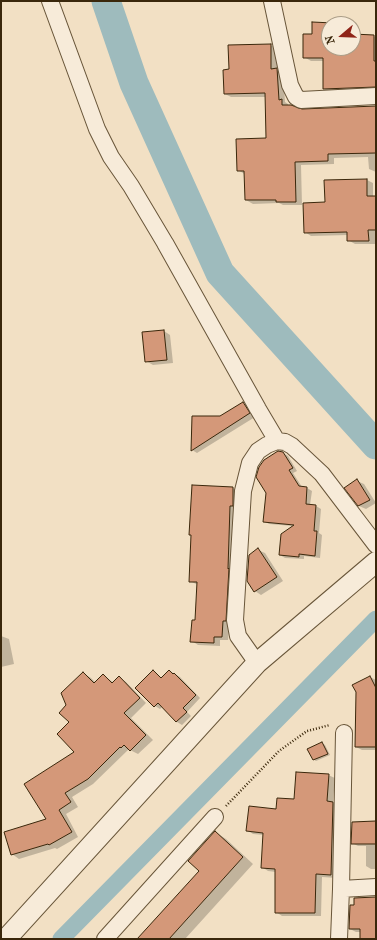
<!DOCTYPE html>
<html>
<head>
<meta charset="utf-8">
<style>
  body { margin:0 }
  #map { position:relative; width:377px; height:940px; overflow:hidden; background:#f2e0c4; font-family:"IM FELL French Canon",serif }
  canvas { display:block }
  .frame { position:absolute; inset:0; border:2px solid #3a270b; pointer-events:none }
  .north { position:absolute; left:321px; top:16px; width:40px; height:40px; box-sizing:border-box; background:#f7ebd9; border:1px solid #ab9d87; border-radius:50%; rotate:251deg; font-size:11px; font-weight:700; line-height:16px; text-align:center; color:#3a270b }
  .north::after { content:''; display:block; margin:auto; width:14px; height:18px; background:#8f2418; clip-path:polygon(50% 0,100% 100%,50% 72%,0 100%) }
</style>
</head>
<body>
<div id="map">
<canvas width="377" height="940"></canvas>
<div class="frame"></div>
<div class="north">N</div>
</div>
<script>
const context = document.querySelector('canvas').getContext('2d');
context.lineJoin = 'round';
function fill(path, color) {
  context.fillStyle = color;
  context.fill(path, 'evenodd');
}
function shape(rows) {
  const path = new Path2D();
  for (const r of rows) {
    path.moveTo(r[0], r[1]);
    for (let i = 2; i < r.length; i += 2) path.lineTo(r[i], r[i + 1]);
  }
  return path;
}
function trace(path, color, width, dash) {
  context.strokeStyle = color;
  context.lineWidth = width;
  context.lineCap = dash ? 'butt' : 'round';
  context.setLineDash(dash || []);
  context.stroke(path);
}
const shadow = shape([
  [313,23,333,24,329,24,329,48,353,48,353,35,373,36,376,37,376,90,330,92,324,89,324,61,311,61,304,57,313,35],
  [270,45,277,48,277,70,283,73,285,102,288,104,288,106,301,110,376,107,376,172,369,169,368,157,334,158,334,164,301,165,302,205,283,205,279,203,253,204,246,200,246,175,238,170,267,139,266,97,231,97,225,94,230,70],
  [367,180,373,183,373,197,376,197,375,244,355,244,348,240,348,235,311,236,305,232,326,203],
  [164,331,170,335,173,363,153,365,146,361],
  [243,403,249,407,255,417,197,453,192,450,220,417],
  [283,453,288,456,297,471,293,473,302,487,307,488,312,491,310,505,316,506,321,509,319,533,322,535,320,558,304,556,304,559,285,558,280,555,293,526,269,524,264,521],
  [357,481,364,484,376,503,366,509,359,506,346,488],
  [193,486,233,488,240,492,228,640,220,640,220,646,198,645,192,641,196,621,198,585,190,581],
  [258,550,265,553,283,581,261,595,255,591],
  [1,636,9,639,14,664,1,667],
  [170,671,180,677,200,698,187,712,191,716,182,725,177,722,162,707,160,709,155,706,137,688,153,672,162,679],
  [83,673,91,678,96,683,103,675,114,683,119,677,126,682,146,703,131,718,153,740,138,754,130,750,128,750,93,784,72,797,78,807,66,814,78,837,57,849,55,848,19,859,12,854,48,820,76,752,67,705],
  [370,677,376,680,376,750,362,750,356,747],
  [322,743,325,745,330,755,316,761,313,759],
  [328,775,335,778,333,803,339,806,337,878,322,877,321,916,282,916,276,912,276,872,268,871,262,867,264,835,253,834,247,830,277,810,295,800],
  [376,822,376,869,371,869,366,866,366,846,358,846,352,843],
  [215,832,226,839,253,864,185,939,139,939,201,871],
  [376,898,376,939,361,939,361,932,356,932,350,929]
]);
const canal = shape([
  [61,939,376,619]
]);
const river = shape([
  [106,1,134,83,220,273,376,445]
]);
const building = shape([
  [312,22,333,23,333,24,329,24,329,48,353,48,353,34,374,35,374,61,376,61,376,87,323,89,323,58,303,58,303,34,312,34,312,22],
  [271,44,271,69,277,68,279,100,282,99,282,105,291,105,302,109,376,106,376,153,328,154,328,161,295,162,296,202,276,202,276,200,245,200,244,171,237,171,236,139,266,138,265,93,224,94,223,70,229,69,228,45,271,44],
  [367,179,367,196,376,196,376,230,368,230,369,241,347,241,347,232,304,233,303,203,325,202,324,180,367,179],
  [164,330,167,360,145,362,142,332,164,330],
  [243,402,250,413,191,451,192,416,220,416,243,402],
  [278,451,283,452,293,468,289,470,299,486,307,487,306,504,316,505,314,531,317,531,315,556,299,554,299,557,279,555,281,534,294,525,263,522,266,493,256,477,259,467,264,460,278,451],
  [357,479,370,500,358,506,344,488,357,479],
  [192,485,233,487,233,506,230,506,228,569,229,568,226,621,223,621,222,637,214,637,214,643,190,642,192,620,195,620,197,582,189,582,191,535,189,535,192,485],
  [258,548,277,577,254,592,247,581,249,555,258,548],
  [153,670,161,678,169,670,173,674,174,673,196,695,183,708,187,712,176,722,158,703,154,707,135,688,153,670],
  [83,672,94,683,103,674,112,683,119,676,140,698,124,713,146,735,130,751,124,745,121,748,120,747,88,779,65,793,71,802,59,810,72,832,49,845,48,844,11,855,4,832,46,819,24,784,74,752,57,734,69,722,59,713,66,705,61,693,83,672],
  [370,676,376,688,376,747,355,747,356,692,352,685,370,676],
  [322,742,328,754,313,760,307,749,322,742],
  [296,772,329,774,327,801,333,802,331,875,316,874,315,913,275,913,275,869,261,868,263,833,246,831,249,806,276,809,277,798,294,799,296,772],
  [376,821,376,844,351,844,352,822,376,821],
  [215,831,243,857,169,939,137,939,199,871,188,861,215,831],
  [376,897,376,939,360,939,360,929,349,929,350,905,354,905,354,898,376,897]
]);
const path = shape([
  [226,806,279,751,307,731,330,725]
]);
const minor = shape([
  [50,1,97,129,111,157,131,186,165,243,258,409,277,441],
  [272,1,290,85,296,97,301,100,376,96],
  [257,663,238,636,235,620,243,491,250,463,258,451,267,445,277,441,285,442,292,446,322,474,376,545],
  [341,889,376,887],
  [105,939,215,817],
  [339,939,341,889,344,733]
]);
const tertiary = shape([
  [6,939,257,663,376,562]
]);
fill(shadow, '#0003');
trace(canal, '#9ebbbd', 17);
trace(river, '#9ebbbd', 29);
fill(building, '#d49879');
trace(building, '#3a270b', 1);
trace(minor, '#685539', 18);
trace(tertiary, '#685539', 22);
trace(path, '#3a270b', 2.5, [1, 2]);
trace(minor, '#f7ebd9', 16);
trace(tertiary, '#f7ebd9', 20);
</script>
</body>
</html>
